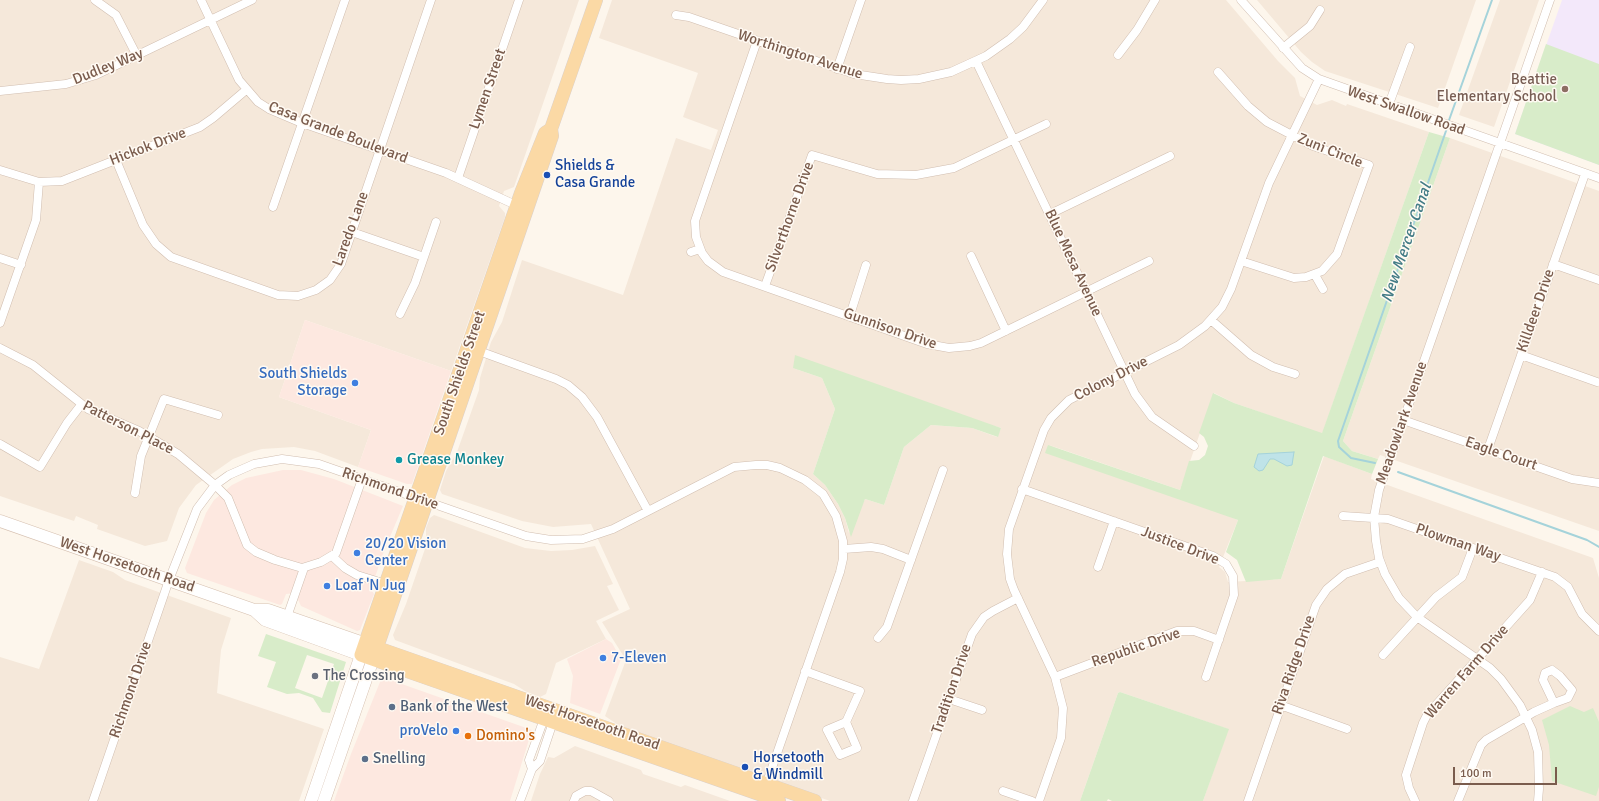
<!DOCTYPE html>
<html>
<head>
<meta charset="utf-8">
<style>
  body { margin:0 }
  #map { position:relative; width:1599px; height:801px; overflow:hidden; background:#fdf6ec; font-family:Signika,sans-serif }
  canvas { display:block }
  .scale { position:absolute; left:1453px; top:767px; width:104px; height:18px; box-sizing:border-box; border:2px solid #7a5c4d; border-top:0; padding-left:5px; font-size:12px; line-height:14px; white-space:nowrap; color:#7a5c4d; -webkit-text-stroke:3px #fffaf3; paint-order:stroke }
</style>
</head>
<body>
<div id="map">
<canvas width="1599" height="801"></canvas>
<div class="scale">100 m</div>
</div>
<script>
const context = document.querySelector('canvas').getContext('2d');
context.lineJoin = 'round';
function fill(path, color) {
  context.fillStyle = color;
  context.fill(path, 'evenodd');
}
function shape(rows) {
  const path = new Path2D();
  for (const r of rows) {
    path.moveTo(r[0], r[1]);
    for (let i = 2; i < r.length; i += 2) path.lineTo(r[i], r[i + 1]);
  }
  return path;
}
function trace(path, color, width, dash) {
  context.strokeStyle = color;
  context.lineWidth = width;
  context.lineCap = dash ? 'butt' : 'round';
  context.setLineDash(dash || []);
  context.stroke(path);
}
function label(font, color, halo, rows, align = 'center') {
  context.font = font + ' Signika,sans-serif';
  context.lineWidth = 3;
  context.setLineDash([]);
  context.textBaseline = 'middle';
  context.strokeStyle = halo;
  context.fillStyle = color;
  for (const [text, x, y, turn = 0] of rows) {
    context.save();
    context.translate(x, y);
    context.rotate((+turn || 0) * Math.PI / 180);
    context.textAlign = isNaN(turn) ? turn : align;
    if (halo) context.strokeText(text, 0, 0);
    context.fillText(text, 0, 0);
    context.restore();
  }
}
const residential = shape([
  [0,0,579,0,514,187,504,191,499,206,505,213,505,217,451,371,305,320,279,397,371,430,358,467,315,451,294,447,262,449,251,452,233,459,196,485,179,508,167,541,145,546,97,529,98,525,76,516,74,521,0,496],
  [612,0,1226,0,1278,61,1295,78,1300,96,1317,105,1332,100,1346,106,1347,104,1429,132,1322,434,1234,403,1214,393,1180,490,1049,445,1238,520,1219,567,1225,572,1228,582,1281,579,1324,456,1372,474,1371,479,1393,487,1593,558,1599,578,1599,801,1203,801,1228,729,1120,692,1118,693,1080,801,830,801,624,729,605,716,626,660,602,622,630,609,591,524,553,527,522,521,442,494,440,490,446,471,457,452,479,390,480,378,491,342,502,322,522,260,623,295,676,138,711,150,718,130,683,117,698,73,599,38],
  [793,368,1001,428,997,437,972,428,931,425,904,447,884,505,865,499,849,533,845,518,838,504,825,485,813,474,835,409,822,378],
  [1257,0,1476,0,1438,108,1325,71,1312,62,1301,52],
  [1500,0,1539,0,1494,127,1459,115],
  [1450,138,1599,191,1599,531,1380,455,1378,459,1352,451,1343,441],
  [434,515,525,548,551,551,572,550,595,546,613,584,607,586,619,610,596,621,606,639,556,663,546,694,540,697,525,691,514,684,395,640,393,635,406,604,426,546,426,528,430,518],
  [79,560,113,572,125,580,231,618,221,650,217,693,324,729,299,801,0,801,0,657,39,669],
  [575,746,641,770,643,774,681,787,685,785,730,801,531,801,540,774,548,757,554,758]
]);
const commercial = shape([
  [305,320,451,371,412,484,407,484,358,467,371,430,279,397],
  [283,470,301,470,334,479,403,506,384,551,371,589,374,594,360,630,357,631,301,606,295,593,286,594,282,604,280,605,187,573,185,568,206,513,214,500,232,485,246,478],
  [606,639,612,643,621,659,600,714,570,703,573,676,567,659],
  [382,677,532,730,510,801,334,801,351,754]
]);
const education = shape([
  [1562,0,1599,0,1599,165,1515,134]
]);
const green = shape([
  [1546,44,1599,64,1599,165,1515,134],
  [1429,132,1450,138,1343,441,1352,451,1378,459,1372,474,1323,456,1281,579,1246,582,1237,560,1226,552,1238,520,1045,453,1048,445,1180,490,1189,461,1199,460,1205,455,1208,446,1204,437,1199,433,1213,393,1234,403,1322,433],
  [795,355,1001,428,998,437,972,428,931,425,904,447,884,505,865,499,851,537,845,518,838,504,825,485,813,474,835,409,822,378,793,368],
  [266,634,346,662,330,713,322,712,313,698,299,693,287,694,267,687,276,662,258,656],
  [307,655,334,664,322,698,295,688],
  [1120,692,1229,729,1203,801,1112,801,1108,799,1107,801,1080,801,1118,693],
  [1570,706,1584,712,1593,708,1599,722,1599,787,1596,796,1552,781,1549,745,1542,720]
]);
const water = shape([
  [1294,452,1292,465,1287,466,1274,459,1270,459,1263,470,1259,471,1254,467,1258,454,1294,452]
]);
const stream = shape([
  [1448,123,1492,0],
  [1375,463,1351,458,1339,447,1338,441,1447,128],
  [1398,472,1587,540,1599,547]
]);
const minor = shape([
  [95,0,116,15,137,56],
  [201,0,239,80,258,102,269,109,302,123,446,173,520,207],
  [1241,0,1302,68,1319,79,1599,178],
  [676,15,689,17,854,74,887,79,901,80,919,79,951,72,986,56,1010,39,1023,27,1043,0],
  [757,41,695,221,696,237,702,253,708,261,723,272,927,344,949,348,970,346,981,343,1149,261],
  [1283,48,1310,26,1320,10],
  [1118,55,1137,30,1155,0],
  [976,61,1135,394,1152,417,1194,446],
  [837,69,861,0],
  [1218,72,1248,106,1267,122,1313,146,1369,165,1337,254,1322,271,1306,277,1294,278,1241,261],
  [0,91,66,84,96,75,252,0],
  [1389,104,1410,47],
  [116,160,143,225,156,244,171,257,278,295,298,296,316,290,330,280,341,264,431,0],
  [0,170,39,182,62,181,200,127,213,118,246,90],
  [458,178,519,0],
  [273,207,345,0],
  [1050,214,1170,156],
  [352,232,424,257],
  [691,252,700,249],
  [971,256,1006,331],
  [0,258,21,265],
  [1553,264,1599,280],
  [1315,275,1323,289],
  [765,286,812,155,877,174,916,175,954,168,1046,124],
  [400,314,415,283,436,222],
  [850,315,866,265],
  [1211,320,1251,355,1273,367,1295,374],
  [0,323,36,220,39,182],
  [0,348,33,365,88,409,139,431,178,454,215,485,228,498,247,545,256,552,275,560,302,568,321,562,336,553,362,479],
  [476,350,556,379,568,385,582,397,597,417,648,511],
  [1521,355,1597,382],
  [1403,420,1572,479,1599,483],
  [0,444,40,467,67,423,81,405],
  [1488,449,1585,174],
  [1022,489,1213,556,1226,564,1233,576,1234,595,1206,677],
  [135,493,141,456,164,399,218,415],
  [1343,516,1388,519,1555,577,1568,587,1582,614,1599,631],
  [844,549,871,547,883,549,911,560],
  [332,556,345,568,357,575,386,584],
  [1098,567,1114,521],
  [287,617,304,568],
  [878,638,887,627,943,470],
  [1383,655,1436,597,1462,577,1473,548],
  [1552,670,1560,676,1572,690,1568,698,1554,703,1543,680,1545,673,1552,670],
  [805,671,860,691,846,722,827,730,840,755,857,748,846,722],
  [1055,677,1177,631,1194,631,1219,640],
  [949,699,982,710],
  [1280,705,1347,729],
  [532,769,529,760,545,716],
  [1003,791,1032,801],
  [93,801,169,580,197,509,215,485,229,475,254,464,282,459,319,464,526,536,551,540,583,539,613,529,734,467,756,465,767,465,780,468,805,480,823,494,836,516,843,541,843,559,840,572,765,788],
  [520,801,532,769,540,761,554,719],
  [574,801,576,796,585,791,591,791,609,801],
  [913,801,972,634,984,617,993,611,1018,598],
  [1039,801,1061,738,1063,708,1055,677,1014,590,1010,579,1007,554,1009,529,1044,430,1051,418,1069,400,1179,345,1205,326,1222,307,1231,289,1269,183,1319,79],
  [1248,801,1316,605,1327,589,1345,574,1380,562],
  [1415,801,1409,788,1406,775,1423,723,1427,715,1530,600,1542,572],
  [1458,801,1481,745,1486,740,1534,712,1554,703],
  [1538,801,1539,789,1538,752,1532,730,1520,705,1501,679,1490,668,1417,617,1399,598,1385,574,1379,558,1376,541,1374,517,1379,490,1550,0]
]);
const secondary = shape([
  [0,521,254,610,268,610,366,644],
  [254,610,265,620,361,655,311,801],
  [324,801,373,659]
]);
const primary = shape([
  [551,129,545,133,521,193,361,655,779,801],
  [369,645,815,801],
  [373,659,552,136,551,129,596,0]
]);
const markers = [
  [1565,89,4,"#8d6e63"],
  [547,175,4,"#1a4fb4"],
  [355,383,4,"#3f7fe0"],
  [399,460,4,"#0f9aa8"],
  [357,553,4,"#3f7fe0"],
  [327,586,4,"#3f7fe0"],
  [603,658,4,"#3f7fe0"],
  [315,676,4,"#6b7280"],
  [392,707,4,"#5c6f8a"],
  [456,731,4,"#3f7fe0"],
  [468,736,4,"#e8710a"],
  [365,759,4,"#5c6f8a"],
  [745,767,4,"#1a4fb4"]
];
const streetNames = [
  ["Worthington Avenue",800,55,18],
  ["Dudley Way",108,67,-22],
  ["Lymen Street",488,89,-71],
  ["West Swallow Road",1406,111,19],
  ["Casa Grande Boulevard",338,133,21],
  ["Hickok Drive",148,147,-21],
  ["Zuni Circle",1330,151,22],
  ["Silverthorne Drive",790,217,-70],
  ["Laredo Lane",351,229,-70],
  ["Blue Mesa Avenue",1073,263,65],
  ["Killdeer Drive",1536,311,-71],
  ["Gunnison Drive",890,329,19],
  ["South Shields Street",460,373,-71],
  ["Colony Drive",1111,379,-27],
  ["Meadowlark Avenue",1402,423,-71],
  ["Patterson Place",128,428,27],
  ["Eagle Court",1501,454,19],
  ["Richmond Drive",390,489,19],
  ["Plowman Way",1458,543,19],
  ["Justice Drive",1180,546,21],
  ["West Horsetooth Road",127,565,19],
  ["Republic Drive",1136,648,-19],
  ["Riva Ridge Drive",1294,665,-71],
  ["Warren Farm Drive",1467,672,-49],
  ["Tradition Drive",952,689,-71],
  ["Richmond Drive",131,690,-71],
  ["West Horsetooth Road",592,723,19]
];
const educationNames = [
  ["Beattie",1557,80],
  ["Elementary School",1557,97]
];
const transitNames = [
  ["Shields &",555,166],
  ["Casa Grande",555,183],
  ["Horsetooth",753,758],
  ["& Windmill",753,775]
];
const shopNames = [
  ["South Shields",347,374,"right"],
  ["Storage",347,391,"right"],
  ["20/20 Vision",365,544],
  ["Center",365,561],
  ["Loaf 'N Jug",335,586],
  ["7-Eleven",611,658],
  ["proVelo",448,731,"right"]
];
const cultureNames = [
  ["Grease Monkey",407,460]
];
const worshipNames = [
  ["The Crossing",323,676]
];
const serviceNames = [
  ["Bank of the West",400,707],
  ["Snelling",373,759]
];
const foodNames = [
  ["Domino's",476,736]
];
const waterNames = [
  ["New Mercer Canal",1407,243,-71]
];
fill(residential, '#f5e8da');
fill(commercial, '#fde8e0');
fill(education, '#f3e8fa');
fill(green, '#d8ecc9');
fill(water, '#bfe3e8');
trace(water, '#a5d3da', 1);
trace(stream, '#a5d3da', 2);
trace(minor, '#d1beb0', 9);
trace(secondary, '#d6c0b0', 13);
trace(primary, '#dad1cd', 14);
trace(minor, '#fff', 8);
trace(secondary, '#fff', 12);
trace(primary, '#fbd9a5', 13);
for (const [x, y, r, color] of markers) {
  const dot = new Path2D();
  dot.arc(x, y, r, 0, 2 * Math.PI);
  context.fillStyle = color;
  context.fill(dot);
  trace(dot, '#fffaf3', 1.5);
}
label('15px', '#7a5c4d', '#fffaf3', streetNames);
label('15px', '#785e54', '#fffaf3', educationNames, 'right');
label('15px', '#164399', '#fffaf3', transitNames, 'left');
label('15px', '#366cbe', '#fffaf3', shopNames, 'left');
label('15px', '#0d838f', '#fffaf3', cultureNames, 'left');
label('15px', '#5b616d', '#fffaf3', worshipNames, 'left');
label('15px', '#4e5e75', '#fffaf3', serviceNames, 'left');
label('15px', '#c56008', '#fffaf3', foodNames, 'left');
label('italic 16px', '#437c86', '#fffaf3', waterNames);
</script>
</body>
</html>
